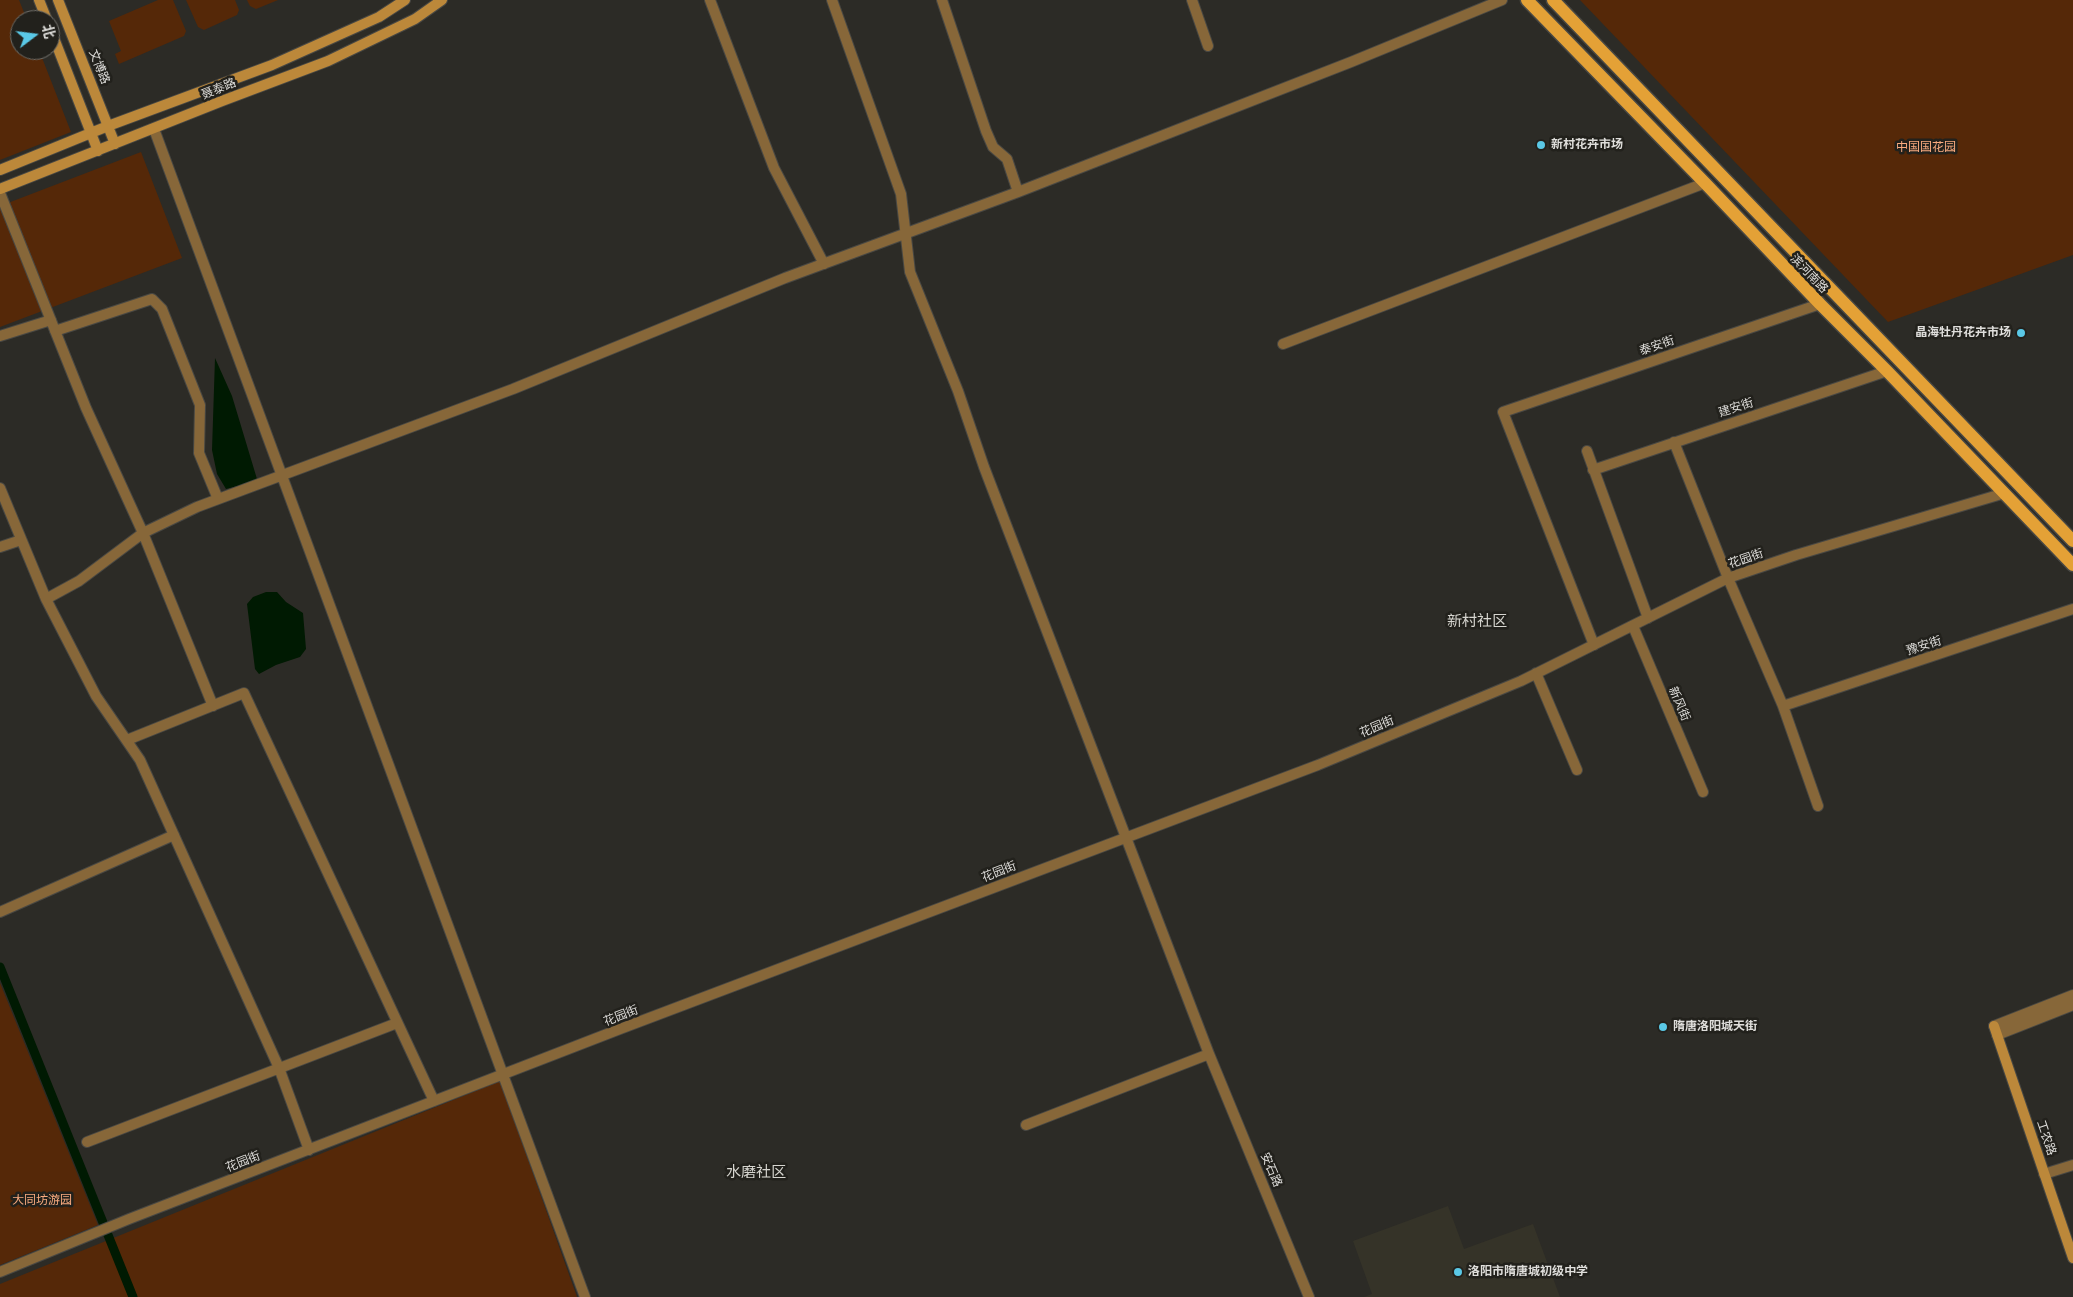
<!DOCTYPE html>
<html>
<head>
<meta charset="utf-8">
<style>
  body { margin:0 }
  #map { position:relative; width:2073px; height:1297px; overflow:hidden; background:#2c2b26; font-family:"PT Sans","Noto Sans SC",sans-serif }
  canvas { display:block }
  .north { position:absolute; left:10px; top:10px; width:50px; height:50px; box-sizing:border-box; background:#22211c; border:1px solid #6e6d68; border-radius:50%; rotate:75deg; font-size:14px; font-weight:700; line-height:20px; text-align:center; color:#dfdedb }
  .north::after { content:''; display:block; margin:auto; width:18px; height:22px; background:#5ac8e6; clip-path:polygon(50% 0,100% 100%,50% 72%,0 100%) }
</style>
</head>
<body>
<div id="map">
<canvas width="2073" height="1297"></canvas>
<div class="north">北</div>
</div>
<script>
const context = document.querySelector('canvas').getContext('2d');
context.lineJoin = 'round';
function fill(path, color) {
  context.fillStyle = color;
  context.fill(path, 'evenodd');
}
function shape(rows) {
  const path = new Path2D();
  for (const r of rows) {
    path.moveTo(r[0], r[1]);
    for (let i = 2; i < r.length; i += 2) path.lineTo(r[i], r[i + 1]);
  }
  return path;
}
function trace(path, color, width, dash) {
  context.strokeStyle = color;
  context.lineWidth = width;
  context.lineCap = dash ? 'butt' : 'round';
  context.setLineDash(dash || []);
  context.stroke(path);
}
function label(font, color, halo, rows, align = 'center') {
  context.font = font + ' "PT Sans","Noto Sans SC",sans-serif';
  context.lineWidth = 5;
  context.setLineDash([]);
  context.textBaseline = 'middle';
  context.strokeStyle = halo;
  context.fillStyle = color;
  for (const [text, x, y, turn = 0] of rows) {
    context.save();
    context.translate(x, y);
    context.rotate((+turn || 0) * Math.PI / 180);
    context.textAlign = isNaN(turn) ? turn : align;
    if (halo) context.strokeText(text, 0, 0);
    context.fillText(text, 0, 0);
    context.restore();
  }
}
const built = shape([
  [1448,1206,1464,1249,1533,1224,1560,1297,1364,1297,1372,1294,1353,1241]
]);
const green = shape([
  [0,0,19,0,27,20,20,20,20,50,39,50,71,132,0,160],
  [158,0,173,0,186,31,184,36,119,64,115,54,121,51,109,21],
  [186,0,235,0,239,10,237,15,204,30,198,27],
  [247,0,278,0,256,9,250,6],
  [1580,0,2073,0,2073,255,1888,322],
  [141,152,182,258,0,327,0,206],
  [0,983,98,1225,0,1265],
  [500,1081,577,1297,0,1297,0,1284]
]);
const water = shape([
  [215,358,232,396,257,479,253,482,226,489,217,474,212,450],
  [266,592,277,592,286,602,303,613,306,649,300,657,276,665,259,674,255,669,247,604,253,597]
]);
const canal = shape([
  [0,967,133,1297]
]);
const street = shape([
  [710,0,774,168,824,264],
  [832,0,901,194,910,272,958,391,984,467,1209,1054,1026,1125],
  [942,0,986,131,993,147,1007,159,1018,192],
  [1192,0,1208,46],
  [154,129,585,1297],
  [0,193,86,408,143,533,213,706],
  [55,331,152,299,162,309,200,405,199,453,218,499],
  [0,336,51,320],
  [1283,344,1705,183],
  [1674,442,1728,578,1783,706,1818,806],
  [1587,451,1648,618],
  [1593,470,1887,371],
  [0,488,46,599,96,696,140,760,279,1068,309,1150],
  [0,547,21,540],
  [46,599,79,581,143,533,197,507,513,389,785,278,1018,192,1351,62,1502,0],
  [1633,626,1703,792],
  [1594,645,1503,412,1820,304],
  [1536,673,1577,770],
  [1783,706,2073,609],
  [127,740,244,693,434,1101],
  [0,912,174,835],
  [1994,1026,2073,995],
  [1997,1035,2073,1005],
  [1209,1054,1309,1297],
  [87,1142,397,1023],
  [2044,1174,2073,1165],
  [0,1272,129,1219,620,1029,1318,765,1521,681,1728,578,1796,555,2005,493]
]);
const secondary = shape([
  [39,0,47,20],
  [58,0,115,144],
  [50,28,98,151],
  [0,170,108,126,272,65,379,17,405,0],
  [0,189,222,101,328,61,415,19,442,0],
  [1994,1026,2073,1258]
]);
const primary = shape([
  [1527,0,1705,183,1820,304,1887,371,2073,565],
  [1553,0,2073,541]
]);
const markers = [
  [1541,145,5,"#5ac8e6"],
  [2021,333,5,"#5ac8e6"],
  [1663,1027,5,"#5ac8e6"],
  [1458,1272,5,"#5ac8e6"]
];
const streetNames = [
  ["文博路",99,67,68],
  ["聂泰路",219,89,-22],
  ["滨河南路",1809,274,46],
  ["泰安街",1657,346,-19],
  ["建安街",1736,408,-18],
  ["花园街",1746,559,-19],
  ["豫安街",1924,646,-18],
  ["新风街",1679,704,67],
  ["花园街",1377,727,-23],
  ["花园街",999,872,-21],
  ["花园街",621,1016,-21],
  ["工农路",2046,1138,71],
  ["花园街",243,1162,-21],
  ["安石路",1271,1170,67]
];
const poiNames = [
  ["新村花卉市场",1551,145],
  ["晶海牡丹花卉市场",2011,333,"right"],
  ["隋唐洛阳城天街",1673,1027],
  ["洛阳市隋唐城初级中学",1468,1272]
];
const parkNames = [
  ["中国国花园",1926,148],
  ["大同坊游园",42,1201]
];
const quarterNames = [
  ["新村社区",1477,622],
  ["水磨社区",756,1173]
];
fill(built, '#353328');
fill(green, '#552808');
fill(water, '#001a02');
trace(canal, '#001a02', 9);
trace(street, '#494843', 12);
trace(secondary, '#494843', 12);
trace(primary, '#494843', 15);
trace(street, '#876739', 10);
trace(secondary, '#bc883a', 10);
trace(primary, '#e4a136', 12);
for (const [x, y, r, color] of markers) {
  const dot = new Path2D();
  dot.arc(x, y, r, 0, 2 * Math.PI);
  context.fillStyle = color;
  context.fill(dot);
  trace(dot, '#22211c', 2);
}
label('12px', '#dfdedb', '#22211c', streetNames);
label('bold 12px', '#dfdedb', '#22211c', poiNames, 'left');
label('12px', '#f9ab7f', '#22211c', parkNames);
label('15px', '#d6d5cf', '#22211c', quarterNames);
</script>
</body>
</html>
